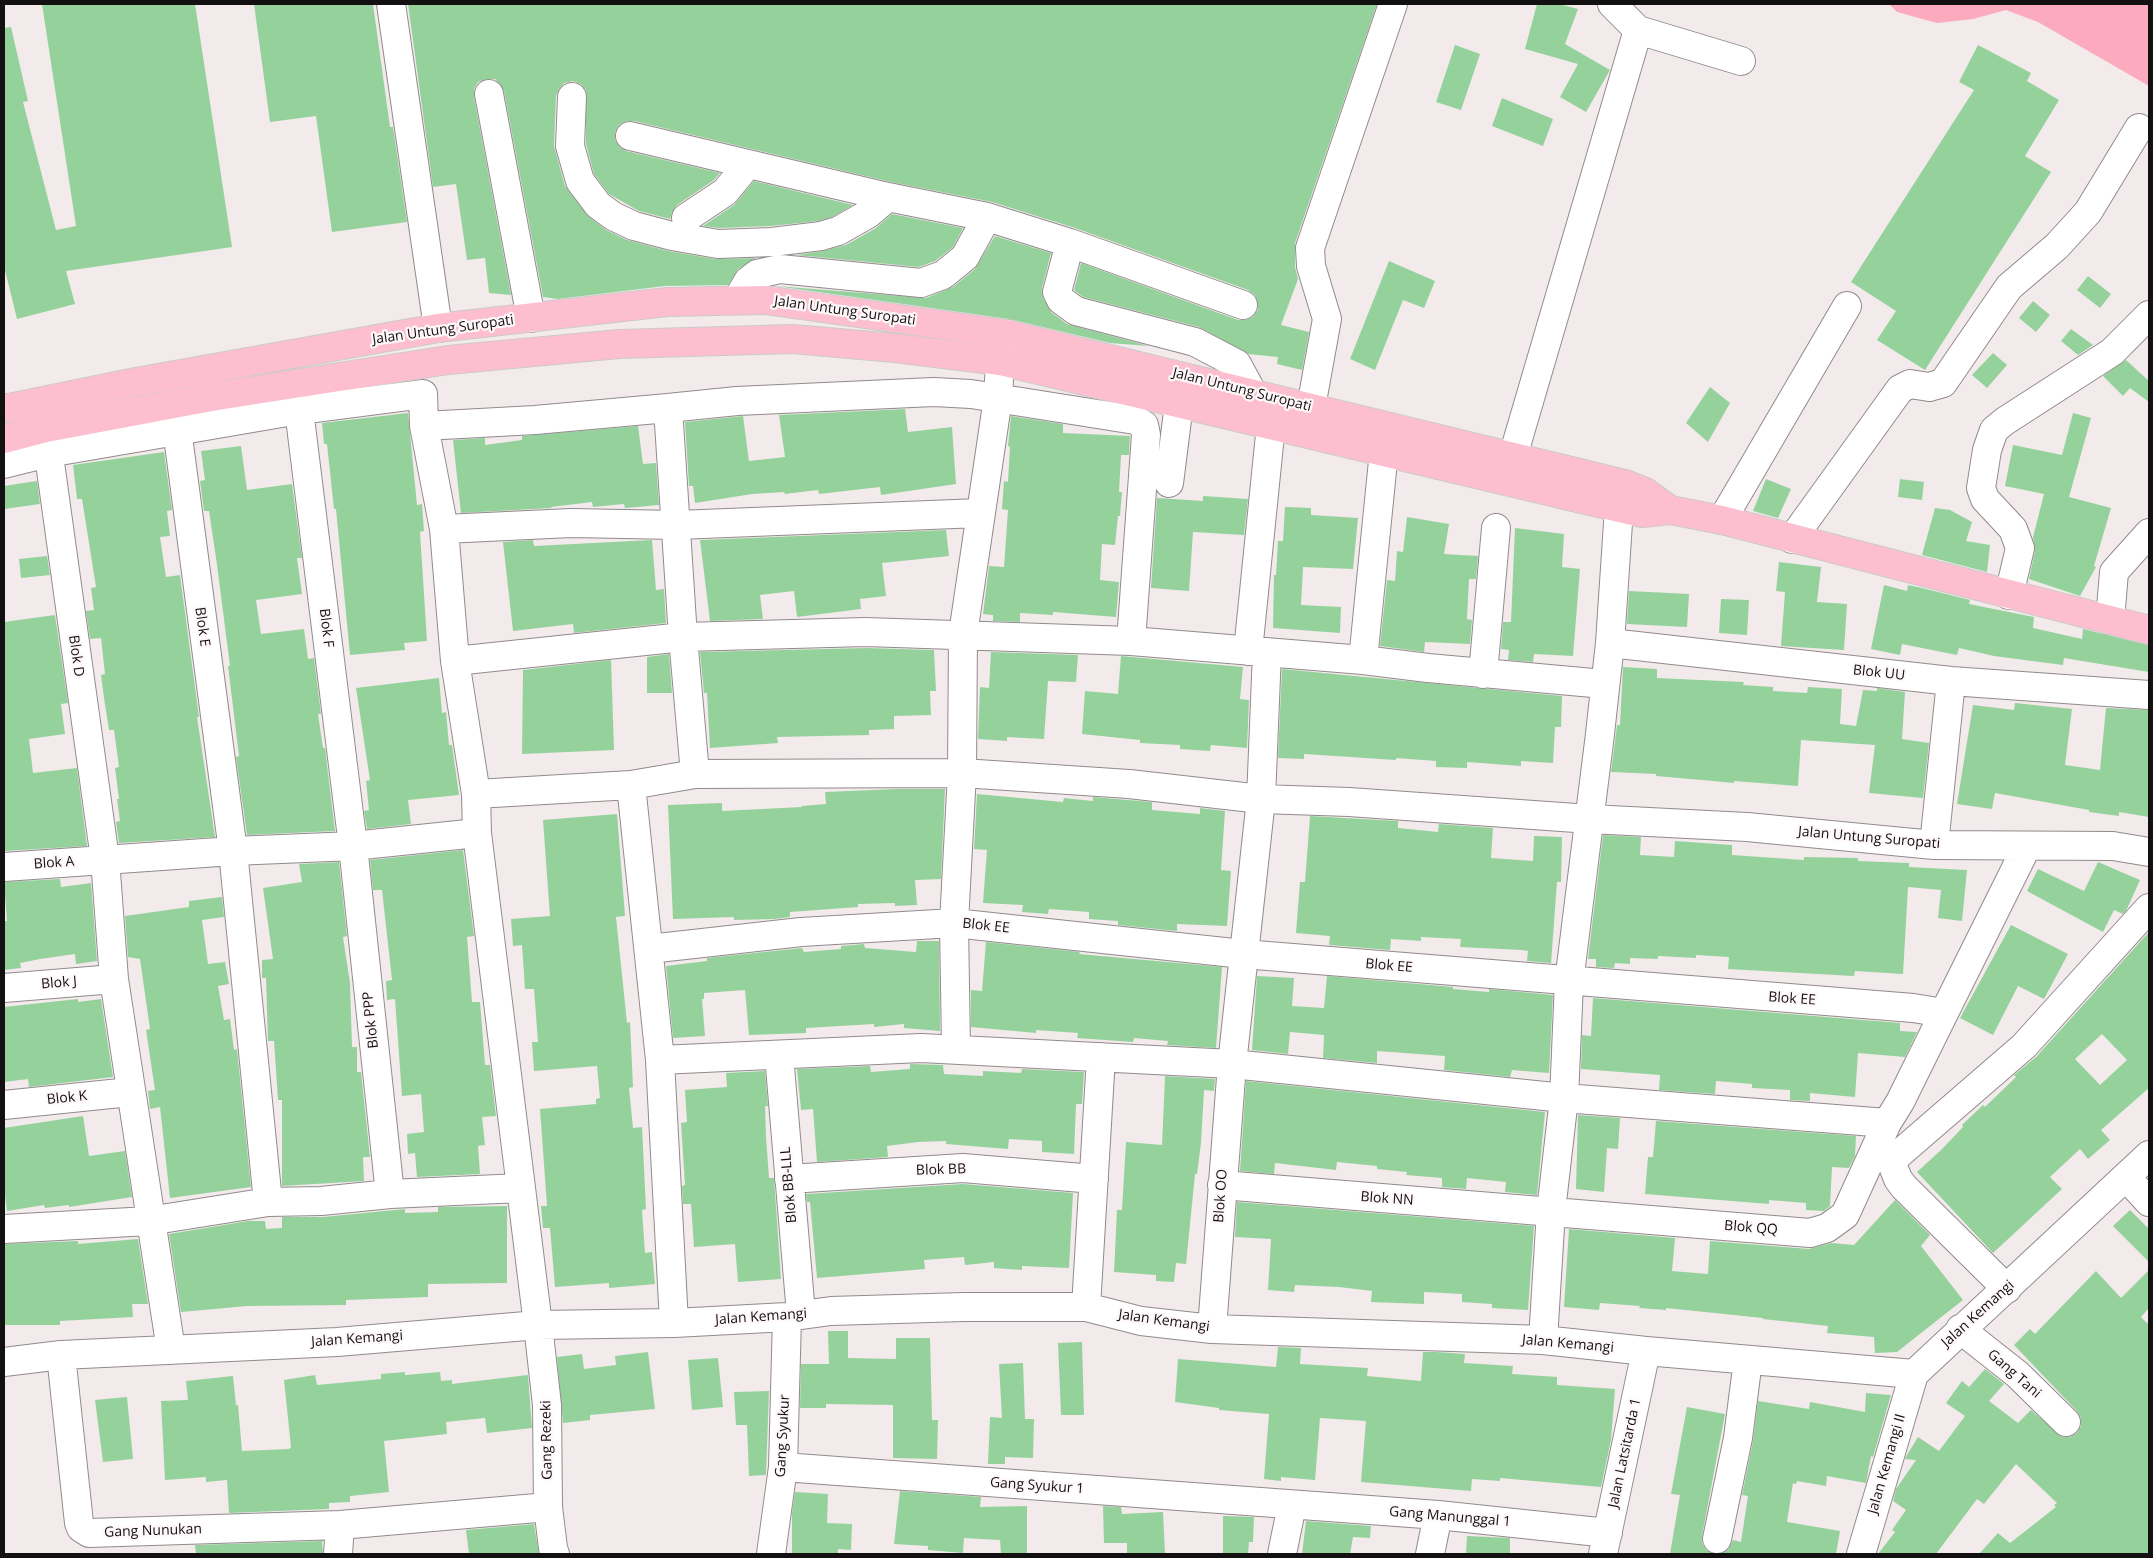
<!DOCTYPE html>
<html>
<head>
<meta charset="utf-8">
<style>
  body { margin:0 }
  #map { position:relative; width:2153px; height:1558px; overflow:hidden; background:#f3eaec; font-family:"Open Sans",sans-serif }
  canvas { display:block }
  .frame { position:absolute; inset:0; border:5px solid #131011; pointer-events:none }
</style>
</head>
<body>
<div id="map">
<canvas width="2153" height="1558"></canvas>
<div class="frame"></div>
</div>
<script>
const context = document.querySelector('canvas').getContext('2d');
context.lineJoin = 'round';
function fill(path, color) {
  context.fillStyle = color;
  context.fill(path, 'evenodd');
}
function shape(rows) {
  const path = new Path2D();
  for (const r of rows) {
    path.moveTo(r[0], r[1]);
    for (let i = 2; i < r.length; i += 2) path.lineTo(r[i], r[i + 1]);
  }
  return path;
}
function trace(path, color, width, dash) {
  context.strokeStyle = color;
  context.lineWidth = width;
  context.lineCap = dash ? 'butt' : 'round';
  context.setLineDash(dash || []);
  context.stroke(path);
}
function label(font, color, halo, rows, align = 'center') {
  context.font = font + ' "Open Sans",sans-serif';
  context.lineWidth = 4.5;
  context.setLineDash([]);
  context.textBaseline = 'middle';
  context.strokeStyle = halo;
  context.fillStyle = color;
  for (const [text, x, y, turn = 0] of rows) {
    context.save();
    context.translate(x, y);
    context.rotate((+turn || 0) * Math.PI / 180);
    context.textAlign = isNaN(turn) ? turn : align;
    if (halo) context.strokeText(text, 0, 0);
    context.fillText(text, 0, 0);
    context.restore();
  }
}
const water = shape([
  [1889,4,2149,4,2149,86,2038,22,2006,10,1973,19,1937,23,1897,12]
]);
const building = shape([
  [42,4,195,4,232,247,66,271,75,304,17,319,4,266,4,28,11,27,28,101,23,102,56,230,76,226],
  [254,4,373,4,390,127,393,127,407,222,332,232,316,116,270,122],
  [408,4,1377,4,1295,243,1295,267,1298,279,1281,325,1309,332,1302,370,1277,364,1278,357,1248,354,1199,327,1083,297,1074,290,1081,263,1238,320,1245,320,1253,317,1258,310,1258,303,1255,295,1248,290,1075,228,992,202,891,182,634,121,626,121,619,125,615,132,615,140,620,148,626,151,720,173,714,180,677,205,672,212,670,219,639,211,609,194,594,174,586,144,586,90,581,84,573,81,564,83,559,89,556,96,554,146,565,186,589,217,606,230,627,240,668,251,715,259,756,258,738,269,728,285,665,286,558,299,543,297,504,91,500,84,495,79,487,79,478,82,474,89,474,97,511,295,489,293,485,258,467,260,456,184,433,187],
  [1537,4,1559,4,1578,9,1565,44,1610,70,1586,112,1560,97,1578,64,1525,49],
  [1455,45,1480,54,1461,110,1436,102],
  [1978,45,2031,73,2027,81,2059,100,2025,156,2051,172,1925,370,1877,340,1896,311,1851,282,1974,90,1959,82],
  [1502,98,1553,119,1543,146,1492,126],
  [754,181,853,205,832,217,818,221,771,226,719,228,703,226,734,205],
  [892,214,963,228,953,247,935,261,919,267,796,255,823,251,846,245,876,228],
  [995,236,1051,253,1042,288,1043,298,1051,312,1067,324,1149,346,1110,343,1009,319,776,286,926,298,953,287,975,269],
  [1389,261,1435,281,1424,308,1403,300,1375,370,1350,359],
  [2088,276,2111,294,2100,308,2077,290],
  [2033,301,2050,315,2036,332,2019,318],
  [2071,329,2093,345,2078,355,2061,341],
  [1993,353,2007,365,1987,388,1972,375],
  [2126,360,2149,381,2149,402,2130,388,2123,396,2103,376],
  [1710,387,1730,403,1708,442,1686,423],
  [905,409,908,432,952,427,956,484,881,495,880,487,819,494,818,490,785,494,784,492,752,494,695,503,693,486,689,486,685,422,743,416,749,461,785,457,779,415],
  [408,413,417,505,422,504,424,531,420,532,427,641,404,643,405,650,350,655,336,509,334,509,327,444,324,444,322,423],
  [2073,413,2091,418,2069,497,2111,508,2094,566,2096,567,2080,596,2029,579,2035,551,2033,537,2044,494,2005,486,2013,445,2062,455],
  [1011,416,1063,424,1063,433,1130,436,1129,455,1121,455,1119,492,1122,492,1120,516,1118,516,1115,545,1102,544,1100,580,1119,582,1116,617,1053,612,1053,615,1020,613,1020,622,993,621,993,615,983,614,989,566,1004,567,1008,510,1002,509,1004,481,1008,482,1010,447,1008,446],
  [638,426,643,464,656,463,659,505,625,508,624,504,593,507,592,502,551,507,552,508,461,513,453,440,485,438,485,445,522,440,522,436],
  [241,446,247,490,292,484,302,558,297,558,302,594,256,600,261,634,304,629,308,659,314,658,321,714,318,714,323,748,325,748,335,831,247,835,236,757,239,756,228,666,230,666,217,565,209,511,204,511,200,481,205,480,201,451],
  [164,452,172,510,167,511,170,536,160,537,166,577,180,575,199,717,197,717,215,837,119,843,116,822,120,821,117,799,119,799,115,768,119,767,114,730,109,730,104,698,101,675,105,674,101,638,90,639,86,611,94,610,91,588,96,587,82,499,77,499,73,465],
  [1766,479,1791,489,1778,518,1753,511],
  [1900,479,1924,482,1922,500,1898,497],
  [37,481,40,504,4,509,4,486],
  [1203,496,1248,499,1244,535,1193,532,1189,591,1151,588,1157,498,1203,501],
  [1285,507,1311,508,1311,515,1358,518,1353,569,1303,567,1301,605,1341,607,1340,633,1273,628,1274,575,1276,575,1278,541,1283,541],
  [1935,508,1950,510,1972,522,1966,541,1990,545,1987,572,1922,555],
  [1407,517,1449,524,1444,554,1478,556,1476,579,1469,579,1467,619,1472,620,1470,644,1425,642,1424,652,1380,646,1387,580,1395,581,1397,551,1403,552],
  [1515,528,1564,534,1562,567,1580,569,1573,656,1534,654,1533,662,1508,660,1509,650,1501,649,1503,622,1511,622],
  [946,530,949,556,882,563,886,596,860,599,861,609,797,617,794,591,760,595,763,619,710,621,700,540],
  [533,540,534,546,652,540,656,590,664,589,666,623,574,633,573,624,513,631,503,542],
  [47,556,50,575,21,578,19,559],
  [1779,562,1821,567,1817,602,1847,604,1844,650,1781,646,1785,592,1776,591],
  [1884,585,1907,591,1908,585,1922,588,1970,600,1969,604,2034,617,2033,628,2082,639,2083,629,2149,645,2149,672,2064,658,2063,665,1994,656,1959,648,1957,655,1902,644,1900,655,1871,649],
  [1629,591,1689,594,1687,627,1627,624],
  [1721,599,1749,600,1747,635,1719,633],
  [55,615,68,703,61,704,65,734,29,739,33,773,77,768,87,846,4,851,4,622],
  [866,648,934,650,936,691,930,691,931,715,894,716,894,729,869,730,869,735,777,737,778,743,710,748,707,693,704,693,700,652],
  [991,652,1078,655,1076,682,1048,681,1044,739,1007,737,1007,741,978,739,980,687,989,688],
  [669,654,672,693,647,693,647,657],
  [1121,656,1243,667,1240,699,1249,700,1247,748,1211,745,1210,751,1180,749,1180,745,1140,743,1140,740,1082,734,1085,691,1118,694],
  [611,660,614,750,522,754,523,670],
  [1623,667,1657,669,1657,678,1744,682,1743,685,1773,687,1773,691,1807,693,1808,687,1842,689,1840,724,1856,726,1863,690,1877,691,1877,688,1905,692,1902,739,1929,743,1923,798,1869,793,1875,745,1801,740,1798,786,1734,781,1734,783,1713,781,1656,776,1656,774,1611,772,1617,725,1620,725],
  [1282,669,1562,696,1561,727,1555,727,1553,763,1521,761,1521,766,1467,762,1467,768,1436,767,1436,761,1396,758,1396,760,1304,754,1304,759,1278,758],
  [439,678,442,713,446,712,449,745,452,745,459,795,408,800,411,824,367,829,364,811,369,810,366,781,370,780,356,688],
  [2015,703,2072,709,2065,765,2100,770,2106,708,2149,710,2149,817,2119,812,2119,816,2089,812,2089,810,1995,793,1992,809,1957,804,1973,705,2014,710],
  [897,789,945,789,941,879,915,880,917,905,895,906,895,903,858,904,858,907,790,912,790,917,774,919,734,920,734,917,673,919,668,805,722,803,722,811,802,807,802,806,826,804,825,792],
  [977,794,1063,802,1064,798,1093,801,1093,797,1128,800,1152,802,1152,810,1200,814,1200,808,1225,811,1221,870,1231,871,1227,926,1177,924,1177,931,1118,925,1118,921,1089,919,1089,912,1049,909,1048,914,1022,912,1023,905,983,903,987,850,974,849],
  [617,814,625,916,616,917,627,1023,630,1022,633,1087,629,1088,633,1128,642,1127,646,1209,642,1210,645,1253,652,1252,655,1284,609,1288,609,1283,555,1287,550,1228,543,1228,541,1206,547,1206,540,1109,596,1104,596,1099,600,1098,597,1066,534,1071,532,1042,538,1042,534,989,525,989,522,945,513,946,511,919,550,916,543,820],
  [1310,816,1398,821,1398,828,1438,832,1439,824,1493,828,1491,858,1533,861,1534,836,1562,837,1561,882,1557,882,1551,963,1527,961,1528,951,1522,950,1460,947,1461,939,1421,937,1421,941,1391,939,1390,950,1329,945,1330,936,1296,933,1300,882,1305,882],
  [1603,835,1641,837,1640,855,1674,857,1675,841,1732,845,1732,855,1804,860,1804,857,1858,858,1858,861,1909,863,1909,867,1967,870,1962,921,1938,918,1941,890,1908,887,1903,974,1855,971,1854,976,1728,969,1729,957,1696,955,1696,958,1658,956,1658,959,1630,958,1630,964,1615,963,1614,968,1596,967,1596,959,1588,959],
  [463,850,474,936,467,937,472,1002,480,1002,485,1065,490,1065,496,1116,482,1117,485,1145,478,1146,480,1174,417,1177,415,1153,408,1154,407,1134,424,1132,421,1094,402,1096,395,999,387,1000,386,981,392,980,382,890,373,890,370,860],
  [339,862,347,936,343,937,350,983,352,1047,357,1047,357,1072,361,1072,370,1157,363,1157,364,1181,282,1186,282,1100,278,1100,274,1041,268,1041,266,978,262,978,262,960,273,959,263,888,302,882,299,864],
  [2098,862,2140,880,2126,911,2123,914,2114,910,2103,932,2027,891,2038,869,2084,891],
  [60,879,61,887,91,883,97,961,76,964,75,954,40,959,20,963,21,968,4,970,4,921,7,921,4,882],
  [222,897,224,917,202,920,208,964,225,962,229,984,218,986,224,1020,230,1019,234,1050,237,1049,251,1187,170,1198,160,1107,150,1109,148,1091,155,1090,146,1030,150,1029,140,959,128,957,125,916,189,907,189,901],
  [2011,925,2068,954,2044,999,2018,986,1993,1035,1960,1018],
  [2149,932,2149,1088,2101,1130,2110,1140,2088,1159,2080,1149,2050,1177,2062,1189,1993,1253,1917,1172,1941,1150,1963,1127,1962,1125,1983,1105,1985,1107,2016,1077,2014,1075,2036,1057],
  [2102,1034,2127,1060,2100,1085,2075,1059],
  [917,941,939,941,940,1031,904,1028,904,1024,874,1027,874,1024,806,1028,806,1033,749,1035,745,990,704,993,704,999,702,999,705,1036,673,1038,666,966,707,961,707,958,802,948,804,952,841,949,841,946,864,944,865,948,916,952],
  [986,942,1080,952,1079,954,1222,967,1216,1048,1167,1045,1168,1041,1134,1038,1133,1042,1077,1038,1078,1033,1036,1030,1036,1033,971,1027,971,990,982,991],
  [1257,976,1294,978,1292,1006,1324,1008,1327,976,1453,987,1453,989,1489,992,1489,989,1553,995,1549,1073,1512,1070,1510,1077,1444,1070,1445,1056,1377,1051,1377,1063,1323,1058,1324,1035,1290,1032,1288,1054,1252,1050],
  [1593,998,1900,1023,1900,1031,1917,1032,1905,1057,1858,1053,1855,1097,1810,1093,1810,1101,1790,1100,1790,1090,1752,1088,1752,1084,1716,1081,1715,1094,1659,1090,1660,1075,1581,1069,1582,1035,1591,1036],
  [78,999,78,1002,101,999,113,1077,29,1087,28,1079,4,1082,4,1007],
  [910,1064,943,1065,944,1074,983,1076,983,1071,1021,1073,1022,1069,1084,1072,1082,1104,1076,1104,1074,1154,1042,1152,1042,1141,1009,1139,1008,1149,946,1144,946,1141,918,1142,887,1146,888,1157,817,1162,813,1109,801,1110,797,1069,870,1066,871,1072,910,1069],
  [765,1071,768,1106,765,1106,766,1137,769,1178,774,1178,781,1279,738,1282,735,1244,694,1247,691,1204,683,1204,682,1186,685,1185,681,1123,687,1122,685,1090,727,1087,726,1073],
  [1165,1076,1215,1079,1214,1091,1204,1090,1201,1143,1197,1174,1195,1174,1186,1264,1176,1263,1174,1282,1156,1281,1156,1275,1114,1272,1117,1210,1122,1210,1126,1142,1162,1145],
  [1246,1081,1545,1112,1537,1195,1505,1192,1506,1182,1467,1178,1466,1189,1442,1187,1442,1178,1406,1175,1407,1172,1377,1169,1377,1166,1337,1162,1336,1170,1275,1163,1274,1174,1240,1171],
  [1578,1115,1620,1118,1618,1149,1607,1148,1604,1192,1576,1189],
  [83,1116,89,1156,125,1151,132,1197,69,1207,69,1205,45,1208,44,1205,7,1211,4,1188,4,1128],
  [1656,1121,1856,1136,1855,1156,1849,1168,1832,1167,1830,1206,1824,1211,1806,1210,1806,1203,1769,1200,1769,1204,1645,1194,1648,1157,1653,1157],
  [963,1184,1073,1193,1069,1268,1022,1266,1022,1270,994,1268,994,1262,965,1265,964,1257,924,1260,925,1269,817,1278,810,1202,807,1202,806,1194],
  [1895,1200,1930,1235,1921,1246,1963,1300,1897,1352,1875,1353,1874,1337,1827,1333,1828,1326,1763,1319,1763,1318,1666,1308,1666,1310,1639,1308,1640,1306,1600,1303,1599,1310,1564,1307,1569,1229,1675,1238,1672,1271,1708,1274,1710,1241,1809,1249,1831,1243,1854,1245],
  [1237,1202,1534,1226,1528,1310,1492,1308,1492,1304,1462,1302,1462,1294,1424,1292,1424,1304,1371,1302,1372,1291,1339,1287,1295,1285,1294,1292,1268,1290,1271,1239,1235,1237],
  [507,1206,507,1283,428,1284,428,1297,346,1300,346,1305,247,1306,181,1312,169,1234,248,1221,265,1221,266,1229,282,1228,282,1217,323,1217,405,1209,405,1213,438,1212,438,1207],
  [2130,1210,2149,1229,2149,1262,2113,1226],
  [138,1239,148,1304,132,1304,133,1317,60,1321,60,1325,4,1325,4,1244,78,1241,78,1244],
  [2149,1270,2149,1308,2141,1317,2149,1325,2149,1554,1979,1554,1998,1533,2010,1543,2056,1507,2054,1505,2057,1503,2016,1464,1984,1504,1977,1499,1936,1554,1878,1554,1895,1532,1892,1530,1906,1510,1893,1501,1896,1489,1916,1460,1905,1459,1907,1455,1918,1437,1939,1451,1965,1416,1946,1403,1962,1381,1969,1387,1985,1369,2004,1384,1989,1401,2018,1423,2031,1410,2062,1437,2070,1437,2077,1433,2081,1426,2081,1418,2077,1411,2014,1345,2030,1329,2035,1334,2096,1271,2121,1298],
  [828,1331,848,1331,848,1358,896,1359,896,1338,930,1338,932,1420,938,1420,937,1459,893,1458,893,1405,826,1404,826,1408,800,1408,801,1364,829,1364],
  [1082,1342,1084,1415,1061,1415,1058,1343],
  [1278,1347,1301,1348,1300,1364,1368,1368,1367,1376,1421,1381,1423,1352,1436,1352,1465,1354,1464,1363,1513,1366,1512,1374,1557,1377,1557,1385,1615,1389,1611,1440,1601,1487,1500,1478,1500,1481,1472,1479,1471,1491,1361,1482,1366,1421,1320,1418,1315,1480,1281,1477,1281,1481,1264,1479,1269,1414,1219,1410,1219,1408,1175,1402,1178,1359,1276,1367],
  [648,1352,655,1409,590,1415,590,1420,563,1423,557,1357,582,1354,584,1369,616,1365,615,1356],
  [718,1358,723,1407,692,1410,688,1360],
  [1023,1363,1025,1419,1034,1419,1033,1458,1005,1457,1005,1464,988,1464,990,1417,1002,1418,999,1364],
  [405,1372,405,1375,440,1372,441,1381,452,1380,452,1384,528,1375,532,1428,487,1433,485,1418,446,1422,447,1434,384,1441,389,1492,350,1496,350,1502,329,1503,329,1509,229,1513,227,1480,206,1482,206,1477,165,1480,161,1401,188,1400,186,1381,233,1376,236,1405,238,1405,242,1451,289,1449,291,1447,284,1380,315,1375,317,1385,381,1379,381,1374],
  [769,1391,766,1475,749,1476,747,1425,736,1425,734,1392],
  [1866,1393,1891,1395,1873,1457,1871,1456,1866,1483,1827,1476,1826,1486,1797,1481,1796,1484,1793,1483,1787,1522,1840,1531,1836,1554,1716,1554,1728,1550,1733,1540,1741,1542,1748,1496,1742,1495,1753,1441,1758,1401,1809,1409,1810,1402,1865,1412],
  [127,1397,133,1459,103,1462,95,1400],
  [1687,1407,1725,1414,1702,1536,1702,1543,1706,1550,1714,1554,1670,1554,1680,1495,1671,1494],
  [900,1491,981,1497,980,1507,1027,1506,1027,1554,1001,1554,1000,1540,964,1538,963,1553,928,1550,928,1546,894,1544],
  [795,1492,828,1494,827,1523,852,1524,851,1550,838,1549,838,1554,792,1554,792,1513],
  [1103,1506,1121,1507,1122,1514,1163,1512,1165,1554,1127,1554,1127,1543,1104,1543],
  [1223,1516,1254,1517,1253,1542,1249,1542,1248,1554,1223,1554],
  [1306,1521,1371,1526,1370,1538,1353,1537,1350,1554,1302,1554],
  [534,1524,539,1554,469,1554,466,1530],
  [1467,1536,1510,1538,1510,1554,1466,1554],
  [322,1541,323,1554,196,1554,195,1545]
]);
const minor = shape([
  [391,4,438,328],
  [1612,4,1638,30,1741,61],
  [489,94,531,318],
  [572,97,570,146,580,181,598,205,613,216,634,226,672,236,718,244,772,242,821,236,838,231,868,214,888,197,987,217],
  [630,136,888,197],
  [686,218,725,192,748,164],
  [1070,243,1243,305],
  [737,300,748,281,757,274,780,269,921,283,943,275,965,257,987,217,1070,243,1057,292,1061,300,1076,311,1195,342,1237,364,1252,392,1246,413],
  [1311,407,1327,319,1311,266,1310,248,1393,4],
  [299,410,353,846,390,1194],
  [175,414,233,851,268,1202],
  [424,426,535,420,668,408],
  [46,434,105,859,114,979,171,1350],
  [1513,456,1638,30],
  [4,464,48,453,299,410,423,394,424,426,444,529,455,661,476,794,477,833,538,1325,547,1405,548,1507,553,1548,555,1554],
  [1169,483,1179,404],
  [1722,520,1847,306],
  [444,529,571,523,677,525,980,513],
  [1792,539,1900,389,1910,384,1929,387,1943,383,2009,287,2057,246,2088,212,2139,128],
  [2009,595,2020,548,2013,529,1985,499,1981,488,1987,450,1994,430,2005,421,2112,352,2149,315],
  [2110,620,2114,572,2149,533],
  [1610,643,1951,681,2149,695],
  [1248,651,1271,425],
  [1363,660,1384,451],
  [455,661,683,637,866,632,1131,641,1363,660,1428,668,1604,684],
  [1483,674,1496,528],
  [695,774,683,637,668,408,737,401,934,392,971,394,1135,420,1144,425,1146,435,1131,641],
  [631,785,660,1060,674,1323],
  [476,794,631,785,695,774,962,773,1129,784,1261,799,1349,802,1590,819,1747,827,1934,845,2113,846,2149,852],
  [1934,845,1951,681],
  [4,867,233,851,353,846,477,833],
  [649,949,801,932,954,923,1243,954,1913,1008,1944,1013,2027,846],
  [4,988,114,979],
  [956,1049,954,923,962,773,963,634,998,398,1000,361,1007,334],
  [779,1055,801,1314],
  [660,1060,921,1048,1232,1064,1564,1098,1887,1123,1900,1102,1944,1013],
  [4,1105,130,1092],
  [2127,1178,2149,1202],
  [789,1179,963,1168,1094,1179],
  [1222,1185,1810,1233,1827,1228,1845,1215,1887,1123],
  [4,1229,149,1221,268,1202,321,1201,390,1194,520,1188],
  [2007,1289,1904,1187,1898,1179,1891,1161,2024,1046,2149,908],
  [1086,1307,1101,1057],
  [1212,1329,1232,1064,1261,799,1267,652],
  [1960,1329,2017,1374,2066,1422],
  [1543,1340,1551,1211,1564,1098,1569,982,1600,734,1610,643,1619,508,1625,486],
  [61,1355,79,1523,81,1528,89,1533,340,1525,548,1507],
  [4,1362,61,1355,337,1342,538,1325,674,1323,787,1317,831,1311,964,1307,1086,1307,1141,1321,1212,1329,1543,1340,1646,1351,1914,1374,2149,1155],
  [783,1467,1438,1515,1608,1533],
  [1717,1539,1738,1438,1748,1360],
  [338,1554,340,1525],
  [771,1554,783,1467,787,1317],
  [1282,1554,1292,1505],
  [1430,1554,1438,1515],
  [1603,1554,1646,1351],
  [1861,1554,1914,1374]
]);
const major = shape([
  [4,409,136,382,438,328,667,302,765,300,1007,334,1625,484,1645,492,1670,510],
  [4,439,46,428,211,397,448,360,619,344,793,339,895,348,1000,361,1619,508,1642,513,1670,510,1722,520,2149,630]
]);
const streetNames = [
  ["Jalan Untung Suropati",845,311,8],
  ["Jalan Untung Suropati",443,330,-8],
  ["Jalan Untung Suropati",1242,390,14],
  ["Blok E",202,627,82],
  ["Blok F",326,628,83],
  ["Blok D",76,656,82],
  ["Blok UU",1879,673,6],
  ["Jalan Untung Suropati",1869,838,5],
  ["Blok A",54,863,-4],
  ["Blok EE",986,926,6],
  ["Blok EE",1389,966,5],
  ["Blok J",59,983,-5],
  ["Blok EE",1792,999,4],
  ["Blok PPP",371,1020,-96],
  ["Blok K",67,1098,-6],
  ["Blok BB",941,1170,-2],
  ["Blok BB-LLL",789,1185,-95],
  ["Blok OO",1221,1196,-86],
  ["Blok NN",1387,1199,4],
  ["Blok QQ",1751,1228,5],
  ["Jalan Kemangi",1978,1314,-42],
  ["Jalan Kemangi",761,1317,-4],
  ["Jalan Kemangi",1164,1321,8],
  ["Jalan Kemangi",357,1339,-4],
  ["Jalan Kemangi",1568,1344,5],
  ["Gang Tani",2014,1374,41],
  ["Gang Syukur",783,1436,-87],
  ["Gang Rezeki",547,1440,-91],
  ["Jalan Latsitarda 1",1625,1453,-78],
  ["Jalan Kemangi II",1887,1464,-74],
  ["Gang Syukur 1",1037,1486,4],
  ["Gang Manunggal 1",1450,1517,5],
  ["Gang Nunukan",153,1531,-2]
];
fill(water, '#fcaabe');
fill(building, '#95d29b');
trace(minor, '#928a8c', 30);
trace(major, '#cbcacb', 30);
trace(minor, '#fff', 28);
trace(major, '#fdbfd0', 28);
label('14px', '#131011', '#fff8fa', streetNames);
</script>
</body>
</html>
